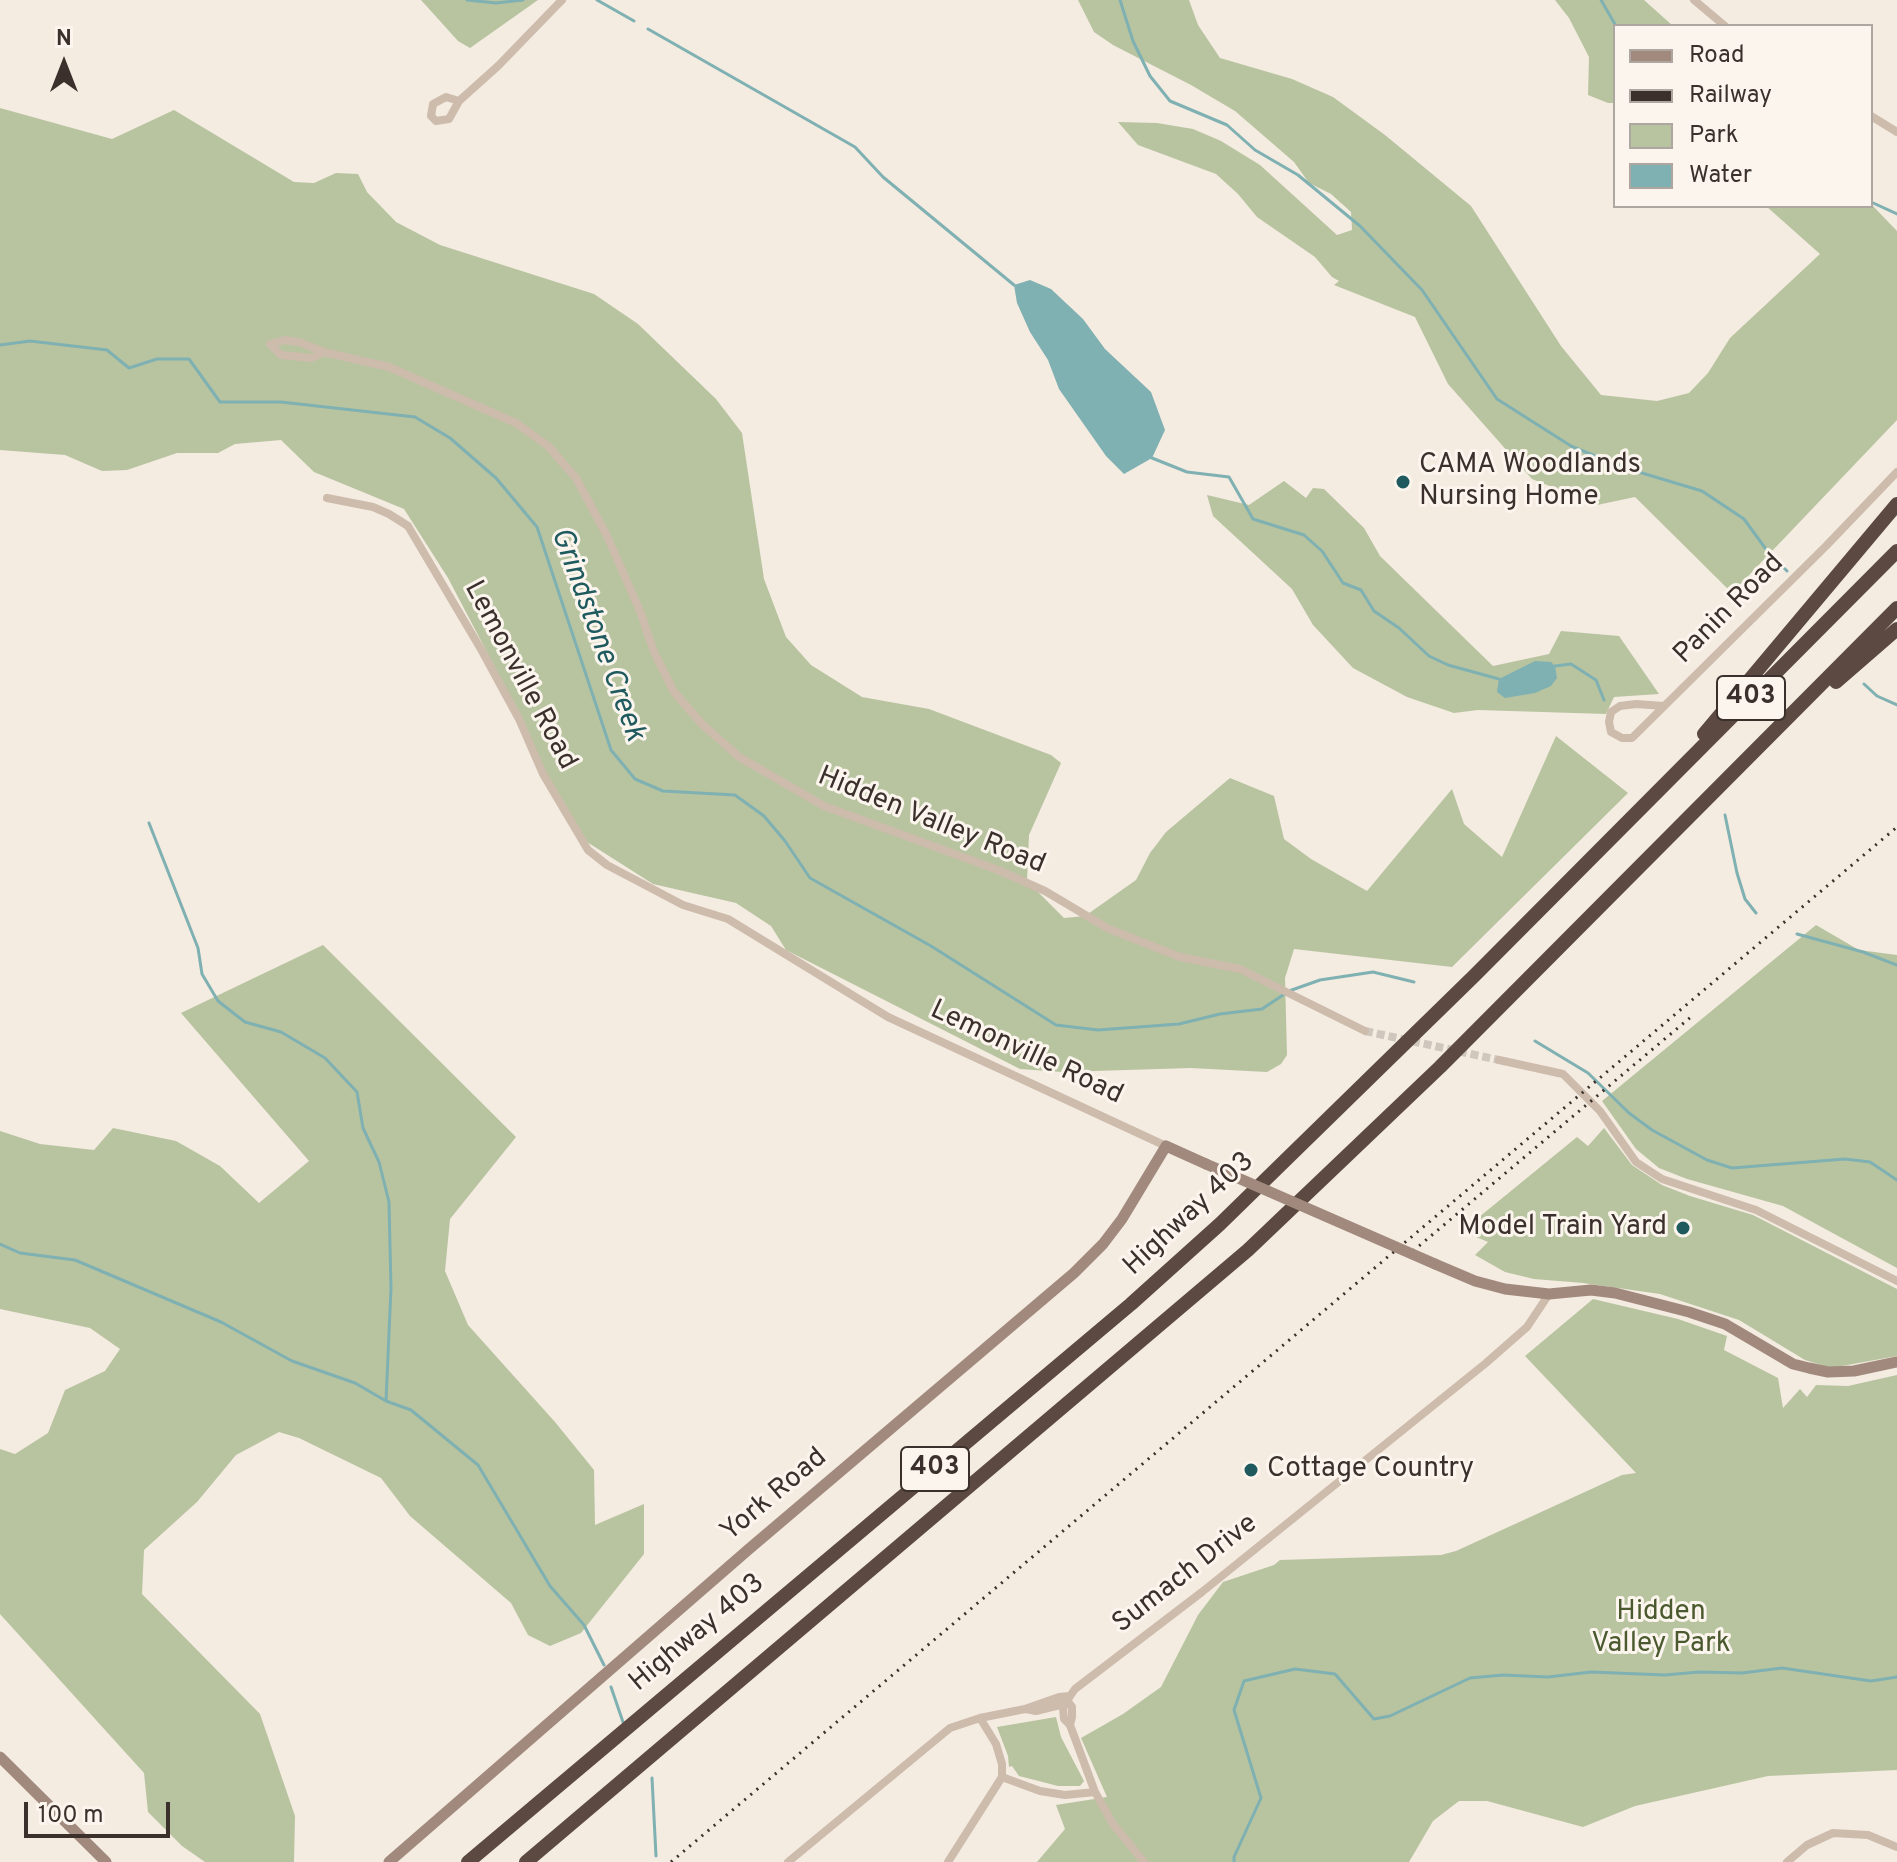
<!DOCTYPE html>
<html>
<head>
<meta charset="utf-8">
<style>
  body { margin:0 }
  #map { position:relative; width:1897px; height:1862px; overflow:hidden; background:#f4ebe1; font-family:Overpass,sans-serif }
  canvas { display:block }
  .legend { position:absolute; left:1613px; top:24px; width:260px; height:184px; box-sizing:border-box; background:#fbf5ee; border:2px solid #aea6a0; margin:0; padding:10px 14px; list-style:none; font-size:24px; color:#3b302b }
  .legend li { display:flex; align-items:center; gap:16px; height:40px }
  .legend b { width:40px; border:2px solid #aea6a0 }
  .north { position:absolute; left:24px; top:24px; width:80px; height:80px; -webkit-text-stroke:6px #fbf5ee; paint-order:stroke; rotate:0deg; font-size:22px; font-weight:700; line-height:32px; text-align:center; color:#3b302b }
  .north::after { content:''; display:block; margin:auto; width:28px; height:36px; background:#3b302b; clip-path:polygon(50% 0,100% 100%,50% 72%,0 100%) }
  .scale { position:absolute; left:24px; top:1802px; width:146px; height:36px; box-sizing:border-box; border:4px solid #3b302b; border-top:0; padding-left:10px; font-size:24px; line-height:28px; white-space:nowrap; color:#3b302b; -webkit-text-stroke:6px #fbf5ee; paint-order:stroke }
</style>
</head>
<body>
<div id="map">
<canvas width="1897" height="1862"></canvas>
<ul class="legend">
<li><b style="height:10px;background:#a18a7d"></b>Road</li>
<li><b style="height:10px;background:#3b302b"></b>Railway</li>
<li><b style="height:22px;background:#b8c4a0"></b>Park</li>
<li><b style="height:22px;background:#7fb0b2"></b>Water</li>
</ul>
<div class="north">N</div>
<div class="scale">100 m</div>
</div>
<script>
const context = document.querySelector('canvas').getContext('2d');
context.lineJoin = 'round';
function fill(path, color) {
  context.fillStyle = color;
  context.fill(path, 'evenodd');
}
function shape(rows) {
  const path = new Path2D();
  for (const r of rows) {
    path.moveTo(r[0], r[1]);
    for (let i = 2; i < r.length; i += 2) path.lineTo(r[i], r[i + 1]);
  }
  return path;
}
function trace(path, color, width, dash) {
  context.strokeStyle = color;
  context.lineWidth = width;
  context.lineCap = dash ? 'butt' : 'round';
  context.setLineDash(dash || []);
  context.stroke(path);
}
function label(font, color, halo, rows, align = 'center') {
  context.font = font + ' Overpass,sans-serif';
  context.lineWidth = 6;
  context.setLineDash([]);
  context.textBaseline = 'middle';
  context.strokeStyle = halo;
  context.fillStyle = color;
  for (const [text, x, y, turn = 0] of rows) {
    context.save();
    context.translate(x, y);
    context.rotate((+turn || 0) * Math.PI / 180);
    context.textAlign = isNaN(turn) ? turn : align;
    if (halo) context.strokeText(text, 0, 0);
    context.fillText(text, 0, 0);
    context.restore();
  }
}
const green = shape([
  [421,0,538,0,470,48,458,41],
  [1078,0,1189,0,1198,25,1220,58,1292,79,1333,97,1385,135,1471,206,1561,346,1601,395,1657,401,1689,393,1708,373,1730,338,1820,254,1766,206,1871,206,1871,204,1897,231,1897,420,1732,593,1635,497,1597,505,1532,479,1448,384,1415,317,1334,285,1339,281,1332,277,1315,257,1257,217,1238,194,1216,174,1138,145,1118,122,1157,123,1193,129,1221,141,1260,165,1337,235,1352,230,1351,212,1331,194,1309,183,1294,162,1235,111,1191,85,1113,45,1094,32],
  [1555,0,1644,0,1673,26,1615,26,1615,103,1608,103,1588,95,1589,57,1569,18],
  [0,108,112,139,174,110,294,182,314,183,336,173,358,174,367,192,396,222,440,245,594,294,638,324,716,399,742,433,764,579,786,637,811,665,862,697,929,709,1051,755,1061,763,1029,835,1027,881,1064,918,1085,916,1136,880,1150,853,1166,832,1230,778,1274,796,1284,839,1311,859,1367,891,1452,789,1464,824,1502,857,1556,736,1628,793,1452,967,1294,949,1285,978,1287,1055,1281,1064,1267,1072,1191,1068,1062,1072,1020,1069,786,950,771,926,736,903,653,884,587,842,557,801,511,698,448,578,404,509,314,472,281,440,235,444,218,453,177,453,127,470,102,471,65,455,0,450],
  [1284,481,1306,498,1313,488,1324,489,1364,528,1380,556,1493,666,1549,654,1561,631,1619,636,1659,694,1614,697,1606,714,1478,710,1454,713,1407,697,1353,668,1313,625,1292,589,1213,516,1207,495,1249,505],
  [1816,925,1859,950,1897,955,1897,1268,1783,1206,1687,1179,1659,1168,1636,1149,1602,1101],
  [323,945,516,1137,450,1219,445,1271,468,1325,555,1422,594,1470,595,1525,644,1504,644,1554,581,1633,550,1646,528,1635,511,1603,410,1516,381,1478,299,1438,279,1432,236,1455,197,1502,144,1550,142,1594,260,1714,295,1816,294,1862,205,1862,182,1846,148,1812,144,1773,0,1614,0,1449,15,1454,48,1433,65,1390,105,1371,120,1349,90,1328,0,1309,0,1131,40,1144,94,1150,113,1128,176,1141,220,1166,259,1203,309,1161,181,1013],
  [1604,1128,1632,1165,1662,1185,1690,1196,1753,1215,1897,1289,1897,1356,1831,1368,1805,1360,1739,1320,1660,1294,1583,1283,1534,1279,1505,1272,1475,1255,1488,1242,1462,1231,1577,1137,1588,1146],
  [1593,1299,1678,1319,1727,1336,1724,1350,1778,1378,1783,1408,1800,1389,1807,1397,1816,1385,1848,1386,1897,1375,1897,1770,1768,1776,1635,1806,1583,1827,1487,1801,1459,1801,1433,1821,1409,1862,1037,1862,1065,1829,1056,1805,1107,1797,1081,1738,1123,1714,1161,1687,1198,1615,1223,1582,1274,1565,1280,1560,1441,1555,1456,1551,1622,1475,1636,1473,1525,1356],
  [1056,1717,1061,1737,1084,1781,1080,1786,1058,1786,1019,1776,1012,1766,1009,1767,1008,1756,997,1727]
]);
const water = shape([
  [1030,280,1051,289,1083,319,1105,349,1151,392,1165,430,1152,458,1124,474,1106,456,1059,389,1048,360,1030,332,1017,303,1014,285],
  [1535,661,1551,662,1555,666,1557,678,1551,686,1535,693,1505,698,1497,692,1499,679]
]);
const stream = shape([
  [467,0,496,3,523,0],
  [597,0,634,21],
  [1120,0,1133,41,1150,76,1170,101,1227,125,1255,150,1298,175,1360,226,1422,290,1497,399,1571,446,1622,467,1702,491,1744,519,1768,552,1787,571],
  [1601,0,1616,26],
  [648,29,855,147,883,177,1014,285],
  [1871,202,1897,214],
  [0,345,30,341,107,350,129,368,157,359,189,359,220,402,281,402,415,417,450,438,496,478,537,527,611,750,635,779,663,791,735,795,764,816,785,841,810,878,931,946,1056,1025,1098,1030,1179,1024,1220,1014,1262,1009,1289,991,1320,980,1373,972,1414,982],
  [1152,458,1187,472,1229,477,1253,519,1304,535,1322,551,1343,583,1361,590,1374,611,1399,628,1429,656,1448,665,1499,679],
  [1555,666,1571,664,1596,680,1604,700],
  [1864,684,1877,696,1897,705],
  [1725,815,1737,873,1745,899,1756,913],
  [149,823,198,948,202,974,218,1001,245,1022,281,1032,325,1058,357,1092,363,1128,379,1162,389,1202,391,1288,386,1401],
  [1797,934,1863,952,1897,965],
  [1535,1041,1588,1073,1629,1113,1652,1130,1707,1160,1732,1168,1845,1159,1870,1162,1897,1180],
  [0,1244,20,1253,75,1260,221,1322,292,1361,355,1383,386,1401,411,1410,478,1465,550,1586,584,1625,604,1665],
  [611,1687,624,1725],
  [652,1778,656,1856],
  [1234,1862,1234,1857,1261,1798,1234,1710,1244,1681,1295,1669,1335,1674,1374,1719,1390,1716,1470,1678,1503,1675,1548,1677,1591,1672,1665,1675,1699,1672,1742,1673,1782,1668,1871,1681,1897,1677]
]);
const streetTunnel = shape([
  [1365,1031,1499,1060]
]);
const street = shape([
  [1694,0,1725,26],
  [459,101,446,97,433,104,431,116,436,121,449,119,459,101,498,66,562,0],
  [1871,116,1897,132],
  [324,352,312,358,281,355,270,344,285,340,299,342,324,352,389,367,516,423,548,446,576,478,607,536,640,611,654,652,674,692,702,724,739,757,824,806,998,870,1045,891,1109,929,1180,957,1240,969,1365,1031],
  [327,498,373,507,389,514,408,526,482,651,519,719,543,774,588,850,607,865,683,905,728,919,888,1017,1166,1146],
  [1664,706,1636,704,1620,706,1611,712,1609,722,1611,732,1622,738,1632,738,1826,546,1897,472],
  [1499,1060,1563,1074,1600,1111,1636,1162,1662,1179,1756,1210,1897,1281],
  [1069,1703,1072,1707,1072,1717,1070,1725],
  [1026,1709,1036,1711,1068,1703],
  [1002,1777,1040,1791,1065,1795,1095,1792],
  [788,1862,950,1728,980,1718,1025,1709,1059,1697,1070,1696],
  [948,1862,1002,1777,1002,1764,996,1744,980,1718],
  [1144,1862,1113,1824,1095,1792,1070,1725,1064,1719,1063,1708,1070,1696,1075,1689,1202,1592,1486,1363,1527,1327,1549,1294],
  [1787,1862,1807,1845,1833,1833,1868,1835,1897,1847]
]);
const secondary = shape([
  [1435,1264,1475,1281,1505,1289,1549,1294,1591,1290,1615,1293,1689,1312,1725,1324,1793,1364,1809,1368,1828,1372,1854,1371,1897,1362],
  [0,1757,106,1862],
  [389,1862,749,1549,1074,1273,1103,1244,1122,1219,1166,1146,1206,1164]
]);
const highway = shape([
  [1836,682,1897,629],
  [1704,734,1897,504],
  [468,1862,1131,1304,1220,1224,1475,975,1897,551],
  [526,1862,1248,1250,1440,1067,1897,608]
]);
const rail = shape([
  [1413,1251,1692,1016],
  [671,1862,1897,827]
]);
const secondaryBridge = shape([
  [1206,1164,1435,1264]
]);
const markers = [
  [1403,482,8,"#1f5a5e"],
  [1683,1228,8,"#1f5a5e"],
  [1251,1470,8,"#1f5a5e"]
];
const shields = [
  [1751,698,68],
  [935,1469,68]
];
const shieldNames = [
  ["403",1751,698],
  ["403",935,1469]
];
const poiNames = [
  ["CAMA Woodlands",1419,466],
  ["Nursing Home",1419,498],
  ["Model Train Yard",1667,1228,"right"],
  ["Cottage Country",1267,1470]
];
const streetNames = [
  ["Panin Road",1730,610,-45],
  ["Lemonville Road",519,676,62],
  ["Hidden Valley Road",931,822,22],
  ["Lemonville Road",1026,1054,25],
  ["Highway 403",1190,1215,-43],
  ["York Road",775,1496,-40],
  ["Sumach Drive",1186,1575,-38],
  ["Highway 403",698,1634,-40]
];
const parkNames = [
  ["Hidden",1661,1613],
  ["Valley Park",1661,1645]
];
const waterNames = [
  ["Grindstone Creek",596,635,70]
];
fill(green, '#b8c4a0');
fill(water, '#7fb0b2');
trace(stream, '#7fb0b2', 3);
trace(streetTunnel, '#cfc6bd', 8, [8, 4]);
trace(street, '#cdbbac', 8);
trace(secondary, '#a18a7d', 11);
trace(highway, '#5c4a42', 14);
trace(rail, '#3b302b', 3, [2, 6]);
trace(secondaryBridge, '#a18a7d', 11);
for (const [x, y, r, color] of markers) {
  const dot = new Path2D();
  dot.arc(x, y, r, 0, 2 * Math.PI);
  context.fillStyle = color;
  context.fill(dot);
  trace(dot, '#fbf5ee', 3);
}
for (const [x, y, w] of shields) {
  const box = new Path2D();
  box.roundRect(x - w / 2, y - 22, w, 44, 6);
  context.fillStyle = '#fbf5ee';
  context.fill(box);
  trace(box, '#3b302b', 2);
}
label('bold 26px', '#3b302b', null, shieldNames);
label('28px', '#3b302b', '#fbf5ee', poiNames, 'left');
label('28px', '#3b302b', '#fbf5ee', streetNames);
label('28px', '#4a5a2e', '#fbf5ee', parkNames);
label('italic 30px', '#1f5a5e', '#fbf5ee', waterNames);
</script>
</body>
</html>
